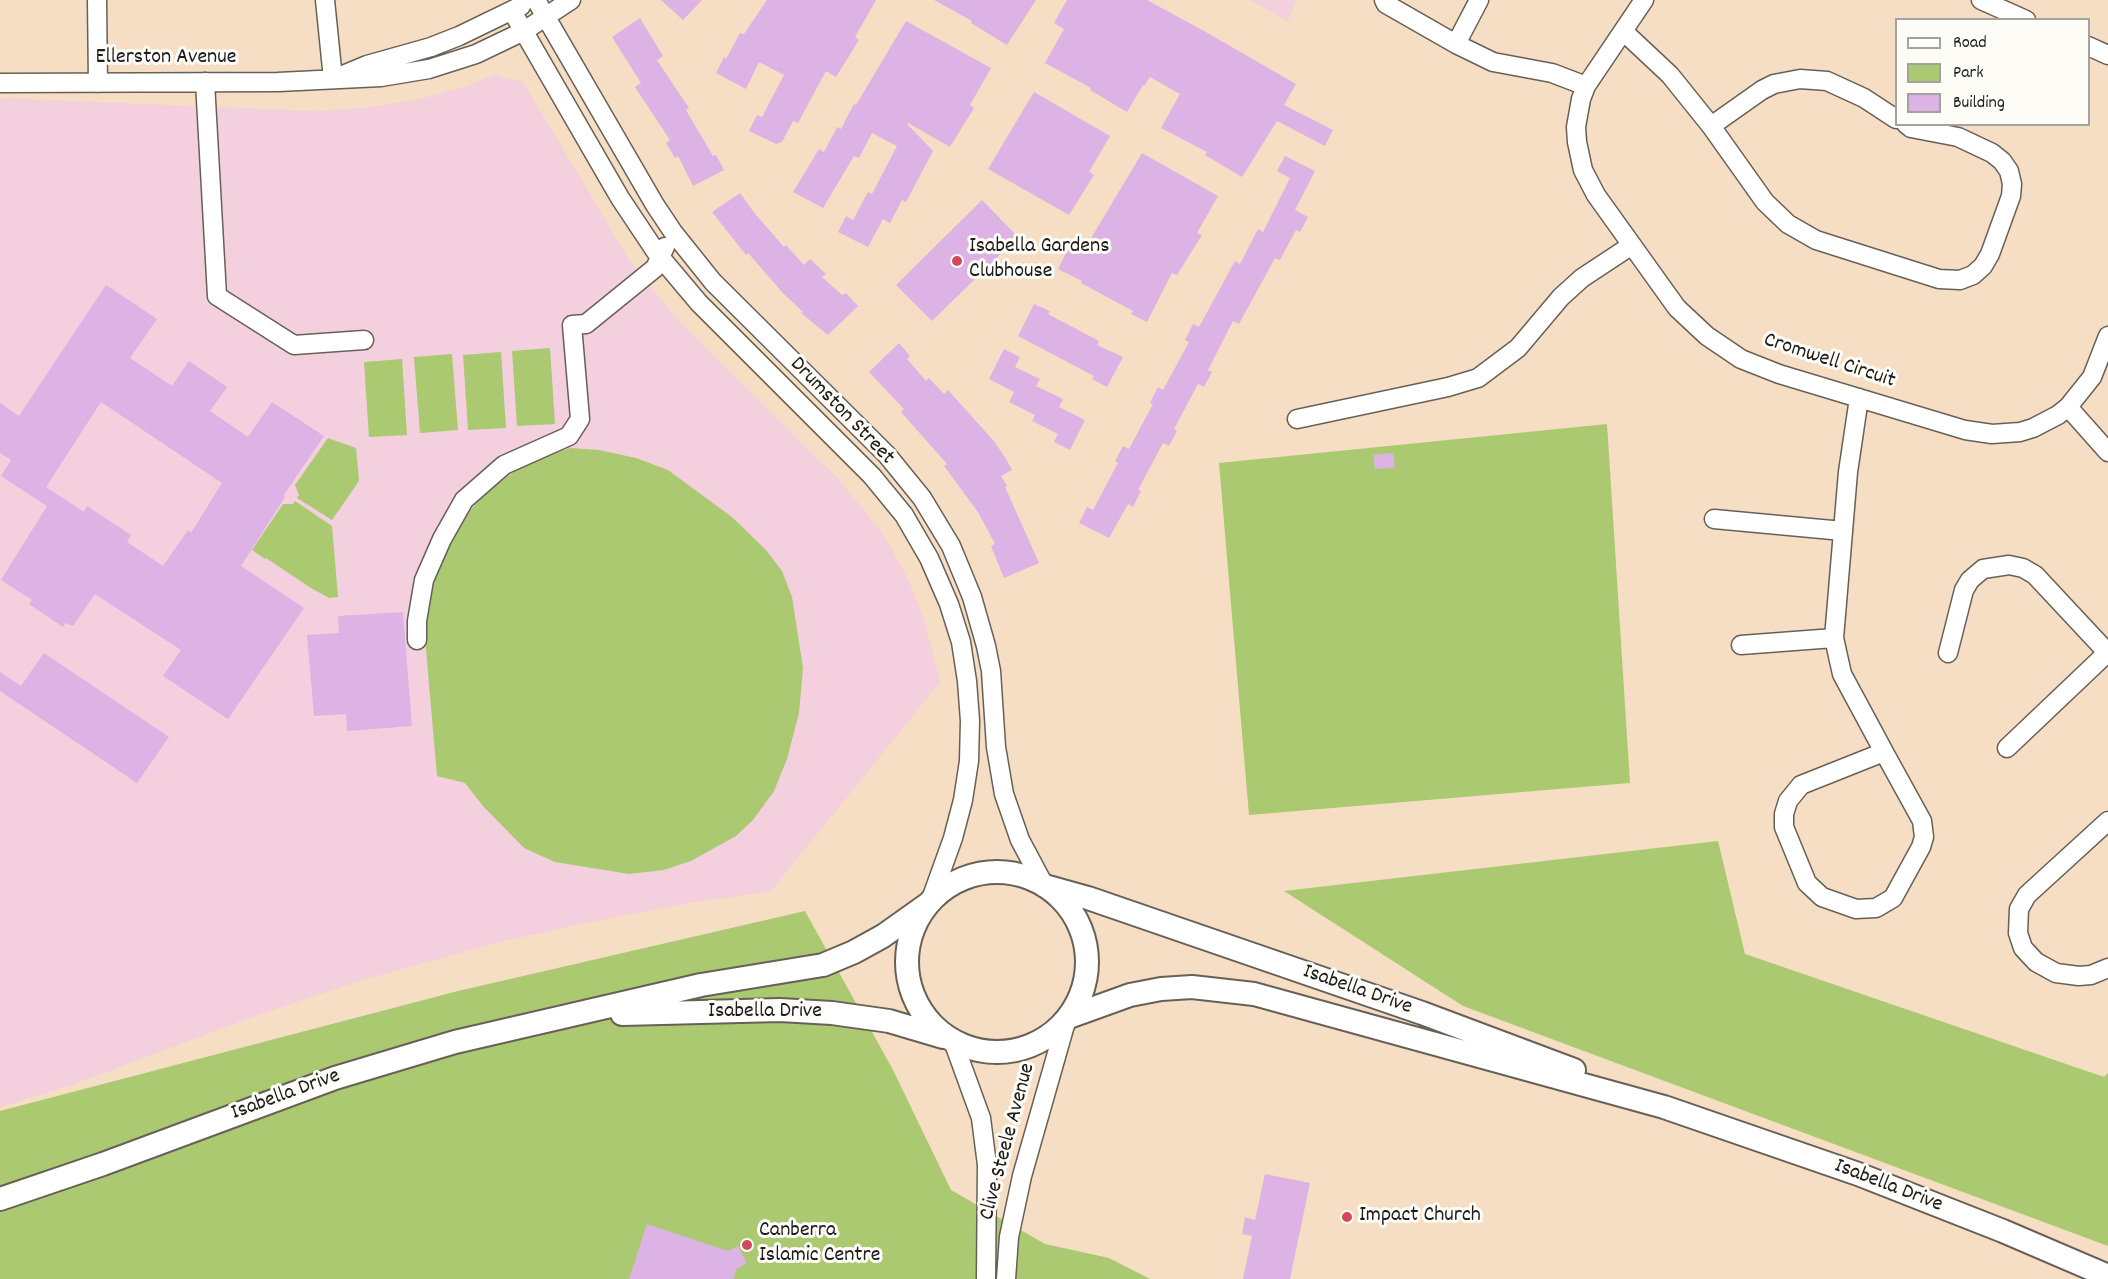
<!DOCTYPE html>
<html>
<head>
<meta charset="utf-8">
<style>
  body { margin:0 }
  #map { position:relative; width:2108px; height:1279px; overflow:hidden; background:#f5dec3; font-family:Dekko,sans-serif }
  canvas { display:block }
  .legend { position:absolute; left:1895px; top:18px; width:195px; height:108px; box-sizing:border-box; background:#fdfcf7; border:2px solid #a3a29f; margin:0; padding:8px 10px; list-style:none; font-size:18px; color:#1c1c1c }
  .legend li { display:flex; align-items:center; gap:12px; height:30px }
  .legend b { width:30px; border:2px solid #a3a29f }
</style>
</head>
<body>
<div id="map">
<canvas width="2108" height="1279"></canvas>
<ul class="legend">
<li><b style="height:8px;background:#fff"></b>Road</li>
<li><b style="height:16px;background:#aac971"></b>Park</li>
<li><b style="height:16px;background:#ddb2e5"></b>Building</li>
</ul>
</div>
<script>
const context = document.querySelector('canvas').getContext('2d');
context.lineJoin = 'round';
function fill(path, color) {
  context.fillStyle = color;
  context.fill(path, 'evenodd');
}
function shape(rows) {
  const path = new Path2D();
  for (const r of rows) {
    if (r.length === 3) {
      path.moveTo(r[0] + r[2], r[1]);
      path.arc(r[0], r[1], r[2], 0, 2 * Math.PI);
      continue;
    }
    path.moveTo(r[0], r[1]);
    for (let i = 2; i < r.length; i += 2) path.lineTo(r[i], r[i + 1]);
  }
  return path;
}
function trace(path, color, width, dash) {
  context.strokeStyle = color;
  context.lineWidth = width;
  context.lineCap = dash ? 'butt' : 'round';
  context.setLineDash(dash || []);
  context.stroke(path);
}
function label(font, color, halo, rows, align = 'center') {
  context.font = font + ' Dekko,sans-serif';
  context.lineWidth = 6;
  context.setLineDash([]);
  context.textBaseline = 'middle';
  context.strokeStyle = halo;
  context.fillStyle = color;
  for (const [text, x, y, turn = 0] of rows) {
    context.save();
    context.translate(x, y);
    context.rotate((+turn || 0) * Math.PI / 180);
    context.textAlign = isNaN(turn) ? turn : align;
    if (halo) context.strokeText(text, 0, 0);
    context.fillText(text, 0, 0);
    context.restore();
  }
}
const built = shape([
  [1250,0,1296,0,1288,21],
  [495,75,523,82,628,258,649,286,684,326,839,480,865,511,886,539,907,577,923,615,940,682,771,891,690,903,590,922,492,944,356,982,244,1020,75,1084,0,1107,0,98,314,111,365,108,417,100,464,87]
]);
const green = shape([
  [550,348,555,424,517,426,512,351],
  [501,352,506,428,468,430,463,355],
  [452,354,458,430,420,433,414,357],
  [402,359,407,435,369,437,364,362],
  [1607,424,1630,783,1249,815,1219,463],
  [328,438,356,448,359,481,332,520,297,498,299,495,295,485],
  [570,448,599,450,636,458,668,470,732,517,766,550,782,571,792,597,803,668,799,713,787,759,774,791,753,820,736,836,691,861,664,870,629,874,555,862,524,848,483,806,465,783,437,776,424,626,431,585,439,561,465,516,486,493,516,470,539,459],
  [295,501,332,526,338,597,329,598,311,588,266,558,265,559,252,550,283,504,293,504],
  [1718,841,1745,954,2104,1077,2108,1073,2108,1246,1463,1006,1284,891],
  [805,911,893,1070,951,1190,1045,1244,1109,1258,1150,1279,0,1279,0,1111,458,991]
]);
const building = shape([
  [661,0,702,0,683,20],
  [767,0,876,0,855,37,859,40,836,77,826,71,798,123,793,121,782,142,776,144,749,131,757,115,762,117,784,75,759,62,746,89,716,73,724,57,726,59,740,33,744,34],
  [934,0,1036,0,1007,45,971,23,972,21],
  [1067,0,1147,0,1204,31,1296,84,1284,105,1333,130,1325,146,1277,121,1242,177,1205,155,1207,152,1161,128,1180,94,1150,77,1144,86,1143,85,1127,112,1090,90,1091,88,1045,63,1064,29,1054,23],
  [640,18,663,56,657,60,689,108,686,110,713,156,716,155,724,170,693,186,678,156,675,158,666,143,670,140,635,87,641,83,612,37],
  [906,21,991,68,970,105,974,108,950,147,908,123,907,124,933,151,906,202,902,200,890,223,883,219,868,247,838,232,846,216,853,220,868,192,872,194,897,146,872,133,859,158,854,156,823,208,793,192,819,149,824,152,837,127,841,129,854,104,856,105],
  [1034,92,1110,136,1089,172,1094,175,1069,215,988,169],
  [1142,153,1218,196,1197,233,1202,235,1177,275,1172,273,1147,322,1131,314,1133,311,1081,283,1082,281,1058,269,1073,239,1087,245],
  [1285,156,1315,171,1295,210,1308,217,1300,232,1296,230,1280,260,1275,258,1239,324,1233,321,1208,370,1212,372,1204,387,1198,384,1174,429,1177,431,1169,446,1163,443,1138,490,1141,491,1133,507,1128,504,1109,538,1079,523,1087,507,1093,510,1118,463,1115,461,1123,446,1129,449,1153,404,1150,403,1158,387,1163,390,1189,342,1185,340,1193,324,1199,327,1235,261,1240,264,1258,229,1263,232,1290,178,1277,171],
  [740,193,756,215,784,247,786,245,804,265,810,259,826,274,822,277,842,295,846,293,858,306,828,335,801,313,803,312,783,293,748,253,746,255,712,212],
  [982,200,1018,237,932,321,896,285],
  [106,285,157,319,130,358,172,386,189,361,227,387,210,411,248,437,272,402,324,436,283,496,285,497,241,566,304,608,228,719,163,676,181,650,95,594,73,626,65,623,63,627,29,604,32,600,1,580,47,506,1,476,11,460,0,453,0,403,19,416],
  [101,402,222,483,191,533,188,530,163,566,127,542,131,535,87,506,84,512,46,487],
  [1034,304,1050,311,1048,314,1099,341,1097,345,1123,357,1107,387,1092,379,1094,376,1018,336],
  [899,343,910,356,907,359,926,381,929,378,944,394,948,390,993,440,1006,459,1012,470,1001,476,1007,486,1005,487,1039,563,1004,578,991,546,995,544,978,512,944,466,947,464,901,412,904,409,869,372],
  [1004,349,1020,357,1015,367,1040,379,1036,386,1063,399,1059,407,1085,420,1070,450,1054,442,1058,434,1032,421,1035,415,1009,402,1014,392,989,379],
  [1393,453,1395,467,1375,469,1373,455],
  [403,612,412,726,347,731,346,714,314,716,307,635,339,633,338,616],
  [44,653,169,737,137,783,0,691,0,672,21,686],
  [1265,1174,1310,1183,1290,1279,1243,1279,1252,1236,1242,1234,1245,1217,1255,1220],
  [647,1224,728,1251,738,1246,747,1263,737,1269,733,1279,629,1279]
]);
const minor = shape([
  [97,0,98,83],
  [325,0,333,79],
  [536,0,655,205,673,232,713,282,887,455,922,498,951,546,972,597,986,646,991,671,996,747,1004,794,1020,840,1044,885],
  [1384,0,1386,4,1456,44,1493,62,1552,73,1586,86],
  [1644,0,1586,86,1581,99,1576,127,1577,142,1583,170,1596,195,1677,308,1707,336,1741,359,1779,374,1965,430,1992,434,2020,432,2033,428,2058,415,2068,407,2092,377,2108,336],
  [1981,0,2026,20],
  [512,11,620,198,656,252,699,303,872,476,904,515,929,558,949,604,961,642,967,681,970,721,969,761,963,800,953,838,930,902],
  [1623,31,1670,75,1711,126,1765,202,1788,224,1816,240,1939,279,1960,280,1973,275,1983,266,1990,254,2011,196,2012,184,2009,171,2002,161,1992,153,1958,137,1911,128,1906,124],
  [1456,44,1479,0],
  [2088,46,2108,55],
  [343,75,367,65,431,47,459,36,521,6],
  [205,82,217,296,294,345,364,340],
  [0,83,278,82,381,77,429,69,476,54,524,31,571,0],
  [1711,126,1762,90,1774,84,1800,79,1827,81,1864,98,1896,119],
  [1859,398,1848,472,1834,638,1842,674,1884,752,1801,785,1788,801,1784,814,1784,827,1807,883,1822,897,1856,909,1876,908,1893,898,1921,847,1924,837,1922,821,1884,752],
  [2068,407,2108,452],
  [1297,419,1448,387,1478,378,1518,348,1561,297,1582,278,1632,245],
  [1714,519,1843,531],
  [417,640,417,621,424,580,442,539,464,500,504,465,569,436,580,419,572,325,586,324,655,268,665,247],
  [1741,645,1834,638],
  [1948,653,1964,590,1970,580,1983,569,2009,565,2023,568,2035,575,2107,652],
  [2007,748,2108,652],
  [2108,821,2027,895,2019,909,2018,933,2023,948,2036,962,2056,973,2079,976,2091,975,2108,968],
  [953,1041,981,1118,987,1165,986,1279],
  [1006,1279,1009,1237,1022,1176,1067,1018]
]);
const major = shape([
  [997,962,90],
  [1045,886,1088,898,1422,1013,1574,1070],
  [622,1014,780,1010,832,1013,889,1021,943,1037],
  [1069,1017,1130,995,1161,989,1192,987,1254,994,1664,1107,1858,1174,2003,1231,2108,1276],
  [0,1199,103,1164,335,1078,455,1042,701,985,823,965,854,952,883,936,928,904]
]);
const markers = [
  [957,261,6,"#d1495b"],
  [1347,1217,6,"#d1495b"],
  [747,1245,6,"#d1495b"]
];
const streetNames = [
  ["Ellerston Avenue",166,59],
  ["Cromwell Circuit",1829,362,18],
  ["Drumston Street",841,412,46],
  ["Isabella Drive",1357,991,19],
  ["Isabella Drive",765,1013],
  ["Isabella Drive",286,1096,-20],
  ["Clive Steele Avenue",1009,1142,-75],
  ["Isabella Drive",1888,1187,21]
];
const poiNames = [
  ["Isabella Gardens",969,248],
  ["Clubhouse",969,273],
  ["Impact Church",1359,1217],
  ["Canberra",759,1232],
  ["Islamic Centre",759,1257]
];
fill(built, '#f4cfde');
fill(green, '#aac971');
fill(building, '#ddb2e5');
trace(minor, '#686056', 21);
trace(major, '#686056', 26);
trace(minor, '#fff', 18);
trace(major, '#fff', 22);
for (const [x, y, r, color] of markers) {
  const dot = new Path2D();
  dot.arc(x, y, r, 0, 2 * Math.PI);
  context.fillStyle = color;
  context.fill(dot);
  trace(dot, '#fdfcf7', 2);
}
label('22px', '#1c1c1c', '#fdfcf7', streetNames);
label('22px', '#1c1c1c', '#fdfcf7', poiNames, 'left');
</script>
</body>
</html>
